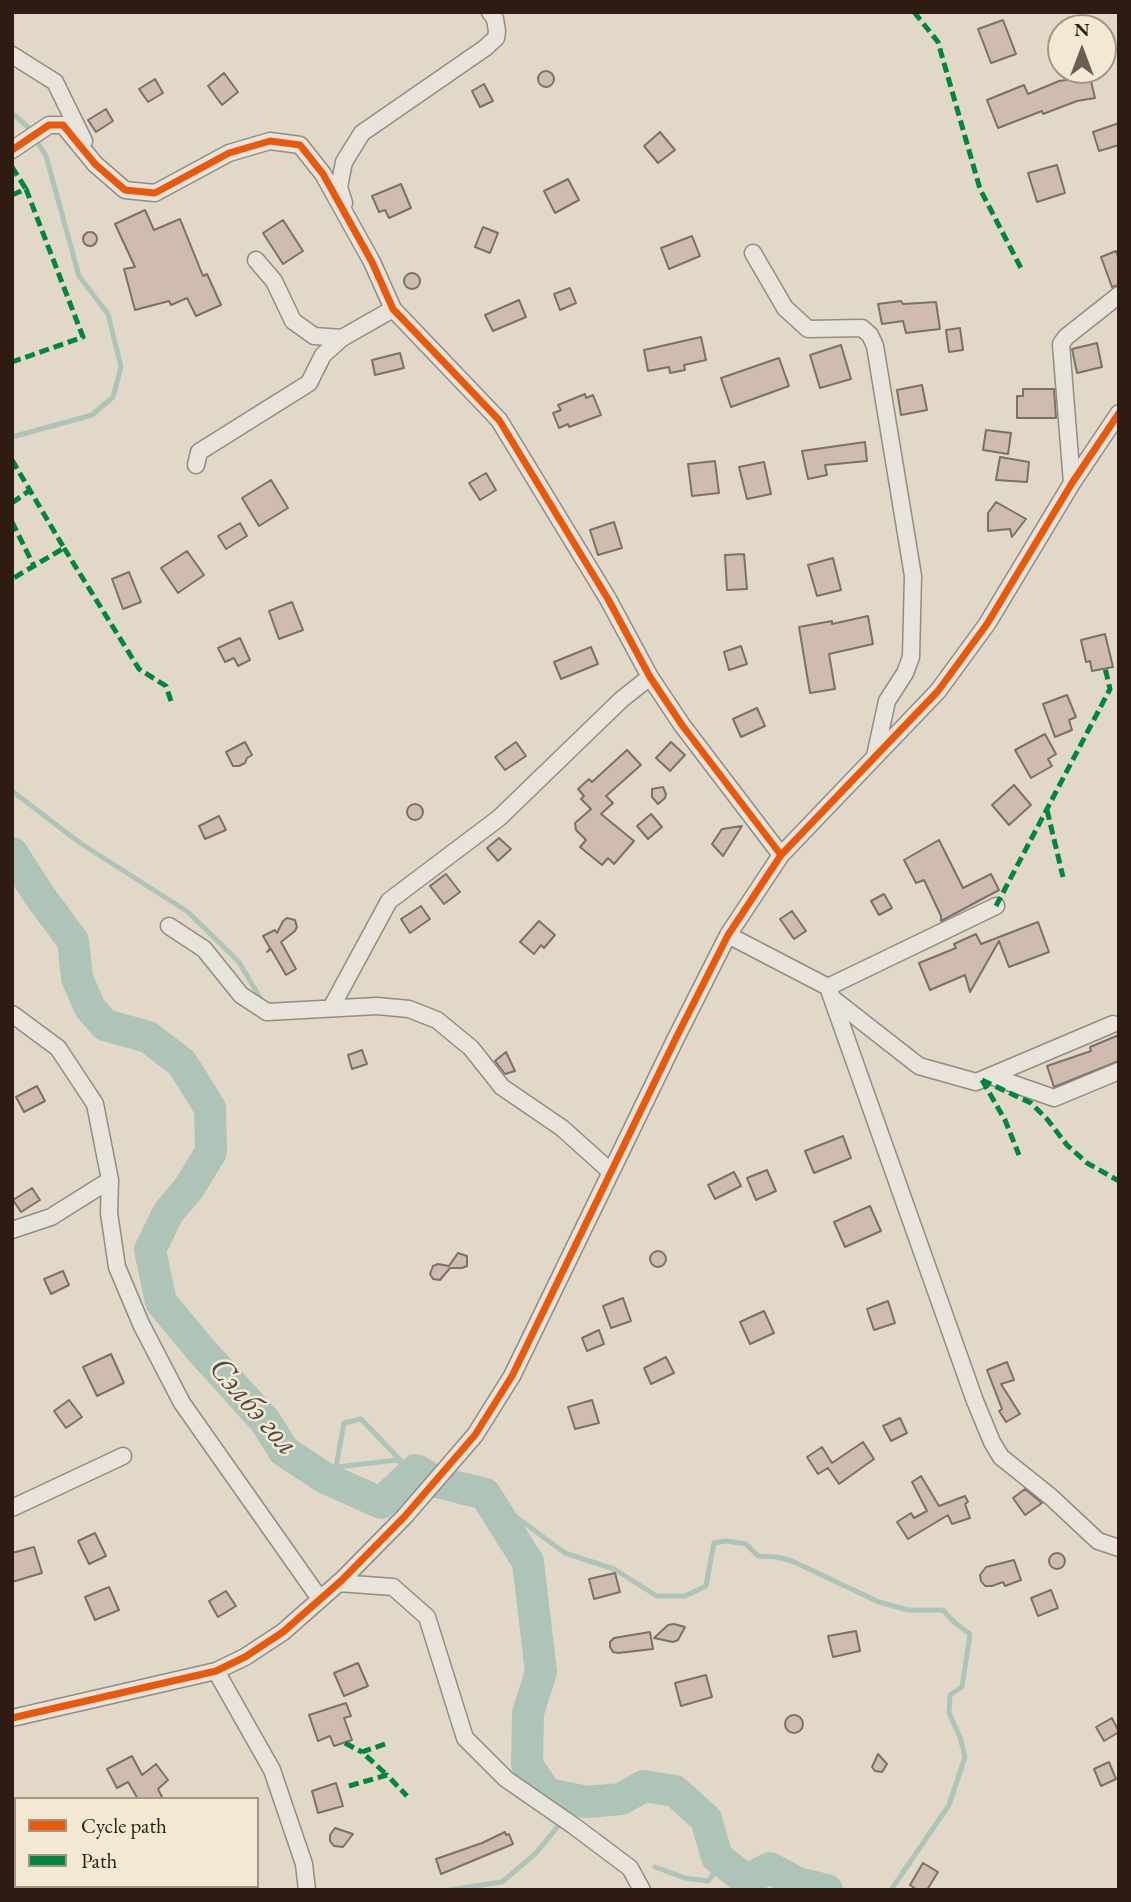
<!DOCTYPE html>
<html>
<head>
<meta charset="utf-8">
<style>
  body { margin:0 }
  #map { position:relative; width:1131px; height:1902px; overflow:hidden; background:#e2d8c8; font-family:"EB Garamond",serif }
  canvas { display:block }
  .frame { position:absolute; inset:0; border:14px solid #2e1b12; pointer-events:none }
  .legend { position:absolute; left:14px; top:1797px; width:245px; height:91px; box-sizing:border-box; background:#f3e8d4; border:2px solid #a49686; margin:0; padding:9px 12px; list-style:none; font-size:21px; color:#2e1b12 }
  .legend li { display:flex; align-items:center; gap:14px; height:35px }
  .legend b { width:35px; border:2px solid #a49686 }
  .north { position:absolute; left:1047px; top:14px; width:70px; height:70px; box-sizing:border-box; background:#f3e8d4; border:2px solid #a49686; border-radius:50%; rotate:0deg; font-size:19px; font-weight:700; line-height:28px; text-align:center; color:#2e1b12 }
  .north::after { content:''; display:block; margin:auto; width:24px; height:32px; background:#6d5d52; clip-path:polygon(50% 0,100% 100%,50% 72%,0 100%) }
</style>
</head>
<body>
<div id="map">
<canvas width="1131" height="1902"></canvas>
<div class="frame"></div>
<ul class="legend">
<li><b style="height:9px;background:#e8590c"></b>Cycle path</li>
<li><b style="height:9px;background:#00873e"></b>Path</li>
</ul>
<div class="north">N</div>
</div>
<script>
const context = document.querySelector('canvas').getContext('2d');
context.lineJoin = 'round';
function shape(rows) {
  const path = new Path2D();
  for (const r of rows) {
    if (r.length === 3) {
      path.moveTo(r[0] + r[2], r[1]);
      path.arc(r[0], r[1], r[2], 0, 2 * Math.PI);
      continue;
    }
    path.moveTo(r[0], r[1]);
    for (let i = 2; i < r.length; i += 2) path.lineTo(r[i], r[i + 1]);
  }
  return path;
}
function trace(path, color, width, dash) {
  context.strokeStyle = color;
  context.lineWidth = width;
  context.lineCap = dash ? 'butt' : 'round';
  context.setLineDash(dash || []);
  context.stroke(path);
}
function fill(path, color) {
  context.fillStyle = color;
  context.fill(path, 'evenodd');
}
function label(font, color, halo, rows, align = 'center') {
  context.font = font + ' "EB Garamond",serif';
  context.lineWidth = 5;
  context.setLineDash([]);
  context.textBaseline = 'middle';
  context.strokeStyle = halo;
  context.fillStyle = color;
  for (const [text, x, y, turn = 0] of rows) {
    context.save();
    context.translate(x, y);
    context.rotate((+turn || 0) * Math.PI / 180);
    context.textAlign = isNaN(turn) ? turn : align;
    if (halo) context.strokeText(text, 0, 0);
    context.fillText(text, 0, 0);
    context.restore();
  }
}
const stream = shape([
  [12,113,28,127,46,156,79,276,108,314,121,367,113,397,92,415,12,437],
  [12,791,80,843,188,912,239,962,262,1001],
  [336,1467,344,1423,361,1419,405,1465],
  [313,1470,396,1460,416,1470],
  [485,1494,565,1553,614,1569,657,1596,685,1596,706,1586,714,1543,726,1541,746,1544,758,1556,777,1557,792,1561,879,1602,908,1610,943,1610,955,1623,970,1634,962,1687,950,1695,949,1713,960,1737,965,1757,949,1805,891,1890],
  [655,1867,685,1878,708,1881,723,1862],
  [448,1890,502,1882,536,1853,564,1819,587,1802]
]);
const river = shape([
  [12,853,39,895,73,941,77,978,90,1008,105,1025,148,1037,182,1063,210,1108,211,1152,189,1188,168,1213,150,1250,161,1302,200,1349,265,1421,284,1451,325,1478,381,1503,416,1470,437,1482,485,1494,528,1562,541,1672,528,1713,527,1765,547,1794,587,1802,621,1799,644,1786,675,1791,706,1819,717,1857,746,1880,770,1868,798,1883,827,1890]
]);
const building = shape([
  [1003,20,1016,54,991,63,978,29,1003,20],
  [546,79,8],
  [224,73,238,92,222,105,208,86,224,73],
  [1090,77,1095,98,1077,101,1043,114,1042,111,998,128,987,100,1024,85,1028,94,1059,81,1090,77],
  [155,79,163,93,148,102,139,89,155,79],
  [484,84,493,101,480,107,472,91,484,84],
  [106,109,113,121,96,132,88,120,106,109],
  [1119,123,1119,145,1099,151,1093,132,1119,123],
  [660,132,675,150,658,163,644,146,660,132],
  [1057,165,1065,193,1037,202,1028,173,1057,165],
  [568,179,579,200,555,213,544,191,568,179],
  [401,184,411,208,389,218,385,210,379,212,372,196,401,184],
  [145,210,154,230,180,219,203,276,207,274,221,305,196,316,187,298,171,305,169,301,135,310,124,269,135,267,115,224,145,210],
  [283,220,303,251,283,264,263,233,283,220],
  [483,227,498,233,490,253,475,247,483,227],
  [90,239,7],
  [692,236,700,256,669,269,661,248,692,236],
  [1116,251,1119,259,1119,285,1112,287,1101,257,1116,251],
  [412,281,8],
  [570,288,576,303,560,310,554,294,570,288],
  [519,300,526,317,493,331,485,315,519,300],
  [901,301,903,304,936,302,940,329,906,333,903,321,882,324,878,304,901,301],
  [960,328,963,350,949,352,946,330,960,328],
  [701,337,706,360,684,365,685,370,670,373,669,367,648,371,644,350,701,337],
  [1097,343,1102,367,1077,373,1072,349,1097,343],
  [841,345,851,379,820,388,810,355,841,345],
  [400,353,404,368,375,375,372,360,400,353],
  [779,358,789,386,731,407,721,378,779,358],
  [922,385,927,410,901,415,897,390,922,385],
  [1023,389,1054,389,1056,418,1017,418,1017,396,1023,396,1023,389],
  [585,394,586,398,593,395,601,415,569,427,568,424,559,428,553,413,561,410,558,405,585,394],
  [986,430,1011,433,1008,454,983,450,986,430],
  [865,442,867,461,825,465,827,475,808,479,802,451,865,442],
  [1000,457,1029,462,1027,482,996,480,1000,457],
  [715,461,719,493,692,496,688,464,715,461],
  [764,462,771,494,747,499,739,467,764,462],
  [486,473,496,490,480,500,469,483,486,473],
  [271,480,288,508,259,526,242,498,271,480],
  [996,502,1026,519,1012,537,1010,529,988,531,988,513,996,502],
  [614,522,622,548,598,555,590,530,614,522],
  [240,523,247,536,226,549,218,536,240,523],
  [187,551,204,575,178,593,161,568,187,551],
  [744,554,747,589,727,590,725,555,744,554],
  [833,558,841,590,817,596,808,565,833,558],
  [129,572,141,602,123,609,112,579,129,572],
  [292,602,303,630,279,639,269,611,292,602],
  [868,616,873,644,829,654,835,689,810,693,799,627,832,621,832,624,868,616],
  [1105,634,1113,667,1092,671,1090,661,1086,662,1081,640,1105,634],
  [240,638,250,660,238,666,234,658,225,662,218,648,240,638],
  [741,646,747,664,729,670,724,652,741,646],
  [591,647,598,664,561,679,554,662,591,647],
  [1067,695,1076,717,1069,720,1072,730,1055,737,1043,704,1067,695],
  [757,708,765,726,741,737,733,719,757,708],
  [1045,734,1056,754,1048,759,1052,766,1031,778,1015,750,1045,734],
  [245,742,252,755,247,758,245,763,239,766,233,766,226,752,245,742],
  [516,742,526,756,505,770,495,757,516,742],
  [671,742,685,755,670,771,656,758,671,742],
  [627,750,641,765,606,796,613,803,601,814,634,841,614,864,608,858,602,865,580,847,586,840,576,830,575,823,591,809,581,799,584,796,578,789,589,779,592,782,627,750],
  [1014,785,1031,805,1009,825,992,805,1014,785],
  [663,787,666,794,665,798,658,804,652,797,652,789,663,787],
  [415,812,8],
  [651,814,662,827,648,839,637,826,651,814],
  [219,816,226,830,205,839,199,826,219,816],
  [742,826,723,856,712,844,722,829,742,826],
  [499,838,511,849,498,861,487,848,499,838],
  [939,840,963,888,991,874,999,890,941,921,941,916,924,880,916,883,904,860,939,840],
  [446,874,460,892,444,904,430,886,446,874],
  [884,894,892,908,879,915,871,901,884,894],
  [421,906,430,919,410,933,401,919,421,906],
  [792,911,806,931,794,939,780,919,792,911],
  [287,918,295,920,297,927,295,931,281,942,296,969,286,975,271,949,267,952,270,948,263,936,275,930,277,933,283,921,287,918],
  [539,921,555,935,544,948,541,945,534,954,520,942,539,921],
  [1038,922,1049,952,1009,967,999,941,970,992,965,975,930,990,919,963,956,948,954,944,976,934,981,944,1038,922],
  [1119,1035,1119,1061,1054,1087,1047,1066,1091,1051,1090,1047,1119,1035],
  [362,1050,367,1064,352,1069,348,1055,362,1050],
  [506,1052,515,1071,505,1074,495,1061,506,1052],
  [37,1086,45,1101,24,1112,16,1097,37,1086],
  [843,1136,851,1158,814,1173,805,1151,843,1136],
  [767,1170,776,1191,756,1200,747,1178,767,1170],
  [734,1172,741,1186,715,1199,708,1185,734,1172],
  [32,1188,40,1200,21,1212,13,1200,32,1188],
  [870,1206,881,1231,845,1247,834,1222,870,1206],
  [658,1259,8],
  [458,1253,467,1256,467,1266,462,1268,450,1268,440,1280,433,1279,430,1274,433,1266,438,1264,449,1266,458,1253],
  [63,1271,69,1285,51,1294,44,1279,63,1271],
  [623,1298,631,1321,611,1328,603,1306,623,1298],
  [888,1301,895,1323,874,1330,867,1309,888,1301],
  [764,1311,774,1333,750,1344,740,1322,764,1311],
  [599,1330,604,1344,587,1351,582,1338,599,1330],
  [111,1354,124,1383,97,1396,83,1367,111,1354],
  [666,1357,674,1373,651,1384,644,1368,666,1357],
  [1007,1362,1014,1380,1001,1384,1020,1414,1006,1422,999,1411,1002,1409,987,1370,1007,1362],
  [69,1400,82,1417,66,1428,54,1411,69,1400],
  [592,1400,599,1423,575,1429,568,1407,592,1400],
  [900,1418,907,1433,891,1441,883,1426,900,1418],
  [863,1442,874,1459,839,1484,828,1468,818,1474,807,1457,822,1447,832,1463,863,1442],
  [921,1476,939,1506,965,1496,968,1502,965,1504,970,1518,952,1524,948,1515,908,1539,897,1522,911,1513,914,1518,927,1511,912,1482,921,1476],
  [1025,1489,1042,1503,1025,1515,1013,1498,1025,1489],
  [95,1533,106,1556,89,1564,78,1541,95,1533],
  [34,1547,42,1573,12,1582,12,1553,34,1547],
  [1057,1561,8],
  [1014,1560,1021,1580,1005,1586,1003,1582,992,1586,985,1586,981,1581,980,1575,986,1567,1014,1560],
  [615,1573,620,1592,594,1599,589,1579,615,1573],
  [109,1587,119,1610,95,1620,85,1597,109,1587],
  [1051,1590,1058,1608,1038,1616,1031,1598,1051,1590],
  [226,1591,236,1606,218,1617,209,1601,226,1591],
  [674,1624,685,1627,678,1640,673,1642,654,1638,668,1625,674,1624],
  [856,1631,860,1651,833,1657,828,1636,856,1631],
  [650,1632,653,1649,618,1653,613,1652,610,1647,610,1642,614,1638,650,1632],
  [358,1663,368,1686,344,1696,334,1673,358,1663],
  [706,1675,712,1697,681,1706,675,1683,706,1675],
  [346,1703,351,1716,344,1718,352,1740,334,1746,330,1736,318,1741,309,1715,346,1703],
  [794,1724,9],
  [1112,1718,1119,1732,1104,1741,1096,1727,1112,1718],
  [878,1754,887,1764,882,1772,875,1771,872,1767,878,1754],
  [132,1756,142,1775,156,1764,168,1780,158,1789,163,1799,138,1799,128,1782,117,1788,107,1769,132,1756],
  [1109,1762,1116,1779,1101,1786,1094,1769,1109,1762],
  [336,1783,343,1806,318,1813,312,1791,336,1783],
  [335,1828,353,1834,343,1847,334,1846,330,1841,330,1835,335,1828],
  [505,1832,506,1835,509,1834,513,1844,441,1874,436,1859,482,1843,505,1832],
  [923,1863,938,1872,927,1890,917,1890,910,1885,923,1863]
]);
const street = shape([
  [12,55,55,82,84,141],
  [12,150,49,125,63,125,95,164,125,190,155,193,229,153,270,141,300,145,323,174,372,262,393,309,499,420,608,599,650,677,682,725,781,855],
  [344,203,339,187,344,162,362,133,485,48,496,38,497,31,495,19,490,12],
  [753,253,785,308,808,329,862,328,870,335,875,346,913,576,911,657,905,673,887,701,875,756],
  [256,260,274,281,293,321,314,336,342,338],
  [196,465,199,452,309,383,323,355,342,338,393,309],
  [1072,483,1061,344,1066,337,1119,295],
  [169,926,204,949,241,995,267,1012,377,1006,409,1009,437,1020,471,1048,502,1087,562,1128,611,1172],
  [728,935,828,987,975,1401,992,1442,1001,1457,1051,1497,1098,1541,1119,1548],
  [828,987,996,906],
  [832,998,919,1066,976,1082,1113,1024],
  [331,1008,389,901,499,818,622,699,650,677],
  [12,1014,58,1048,95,1104,110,1180,51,1217,12,1230],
  [991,1076,1054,1098,1119,1071],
  [110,1180,109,1213,117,1267,141,1324,182,1403,320,1599],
  [12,1508,123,1456],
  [338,1583,393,1587,427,1617,465,1738,506,1779,574,1826,630,1868,642,1890],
  [216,1671,272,1770,304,1864,307,1890],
  [12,1718,216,1671,245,1657,283,1632,342,1580,405,1516,475,1435,512,1376,676,1038,728,935,781,855,938,691,987,624,1072,483,1119,413]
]);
const quiet = shape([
  [914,12,938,42,980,189,1023,272],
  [12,167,26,189],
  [12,195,26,189,83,337,12,362],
  [12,460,64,548,12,579],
  [12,503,30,490],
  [12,522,34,566],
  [64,548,139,669,166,686,172,704],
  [1047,810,1063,877],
  [996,906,1110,689,1105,668],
  [982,1080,1031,1103,1047,1119,1067,1145,1087,1163,1119,1181],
  [982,1080,1005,1120,1019,1155],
  [345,1743,362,1752],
  [385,1744,362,1752,387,1775],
  [349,1786,387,1775,407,1796]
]);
const cycleway = shape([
  [12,150,49,125,63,125,95,164,125,190,155,193,229,153,270,141,300,145,323,174,372,262,393,309,499,420,608,599,650,677,682,725,781,855],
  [12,1718,216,1671,245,1657,283,1632,342,1580,405,1516,475,1435,512,1376,676,1038,728,935,781,855,938,691,987,624,1072,483,1119,413]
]);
const waterNames = [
  ["Сэлбэ гол",253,1407,49]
];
trace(stream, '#afc4b9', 5);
trace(river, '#afc4b9', 32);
fill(building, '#cfbbb0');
trace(building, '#7a7269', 2);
trace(street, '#938c82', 19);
trace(street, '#e8e3db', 16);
trace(quiet, '#00873e', 5, [10, 5]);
trace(cycleway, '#e8590c', 7);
label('italic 33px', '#4e4b42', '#f3e8d4', waterNames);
</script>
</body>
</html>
